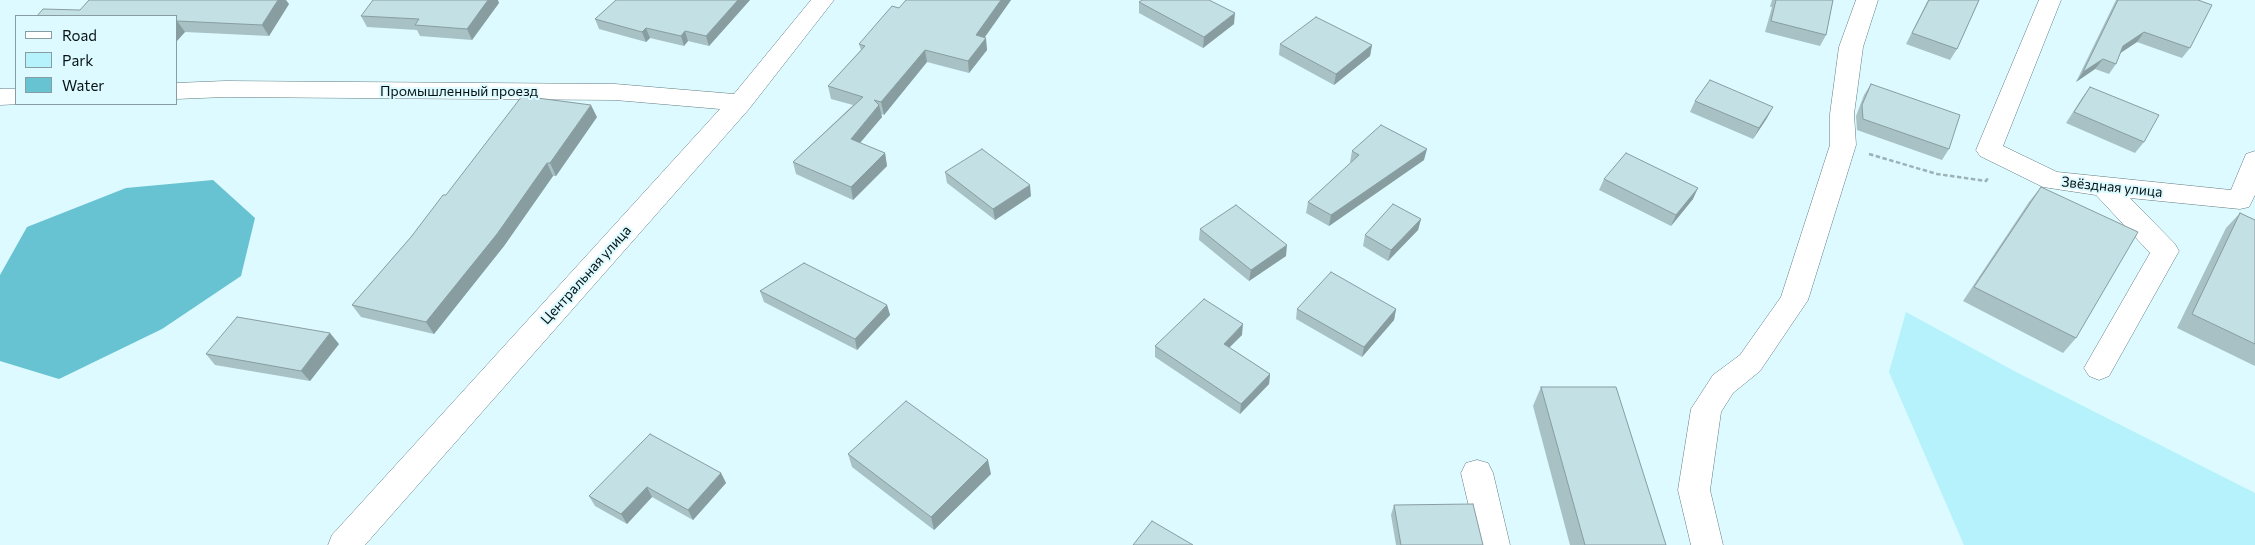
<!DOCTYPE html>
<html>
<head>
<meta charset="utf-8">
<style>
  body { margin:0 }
  #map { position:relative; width:2255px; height:545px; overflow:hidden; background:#dcfaff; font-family:Commissioner,sans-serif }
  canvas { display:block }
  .legend { position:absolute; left:15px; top:15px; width:162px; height:90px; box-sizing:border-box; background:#dcfaff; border:1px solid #879da1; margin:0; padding:6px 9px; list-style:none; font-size:15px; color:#071213 }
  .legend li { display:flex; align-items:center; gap:10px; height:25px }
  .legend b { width:25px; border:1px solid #879da1 }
</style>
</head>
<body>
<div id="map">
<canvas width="2255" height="545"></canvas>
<ul class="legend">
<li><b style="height:6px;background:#fff"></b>Road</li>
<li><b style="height:14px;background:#b6f2fc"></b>Park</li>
<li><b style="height:14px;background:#67c2d1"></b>Water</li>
</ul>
</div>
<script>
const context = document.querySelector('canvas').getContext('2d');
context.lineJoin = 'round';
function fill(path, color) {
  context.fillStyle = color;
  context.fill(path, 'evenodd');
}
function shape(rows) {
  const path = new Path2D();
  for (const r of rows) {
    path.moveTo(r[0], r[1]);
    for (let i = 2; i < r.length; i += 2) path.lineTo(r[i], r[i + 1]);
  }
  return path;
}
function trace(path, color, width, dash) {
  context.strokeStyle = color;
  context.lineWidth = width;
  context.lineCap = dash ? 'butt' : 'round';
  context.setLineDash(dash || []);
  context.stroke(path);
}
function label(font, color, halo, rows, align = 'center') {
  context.font = font + ' Commissioner,sans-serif';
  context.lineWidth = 4;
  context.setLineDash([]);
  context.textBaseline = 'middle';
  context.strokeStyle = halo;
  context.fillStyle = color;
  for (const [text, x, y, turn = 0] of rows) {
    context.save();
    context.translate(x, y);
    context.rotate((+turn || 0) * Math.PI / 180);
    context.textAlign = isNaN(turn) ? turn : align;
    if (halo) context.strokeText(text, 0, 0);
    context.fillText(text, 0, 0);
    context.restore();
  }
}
const green = shape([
  [1906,312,2016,372,2255,493,2255,545,1964,545,1889,372]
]);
const water = shape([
  [213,180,255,218,241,276,162,329,59,379,0,361,0,275,27,227,126,188]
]);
const path = shape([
  [1869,154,1937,174,1986,181,1988,178]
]);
const minor = shape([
  [811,0,834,0,749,109,365,545,328,545,332,535,720,109,615,100,225,97,176,99,176,83,225,81,615,84,734,94,811,0],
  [1856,0,1878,0,1863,47,1854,114,1856,145,1808,300,1760,371,1733,393,1721,412,1710,490,1723,545,1691,545,1678,490,1691,409,1713,375,1740,355,1781,297,1830,145,1830,114,1839,47,1856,0],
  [2039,0,2061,0,2003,146,2057,172,2231,190,2246,154,2255,151,2255,195,2249,207,2240,209,2130,198,2175,244,2179,251,2109,376,2099,380,2089,376,2084,368,2150,253,2096,195,2043,187,1980,156,1976,150,2039,0],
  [0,89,16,89,16,104,21,104,0,105,0,89],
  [1477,460,1488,463,1493,473,1510,545,1478,545,1461,473,1466,463,1477,460]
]);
const wall = shape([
  [616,0,750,0,709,46,688,41,684,46,650,38,646,42,599,29,595,19],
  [1011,0,985,37,987,50,969,73,927,62,884,115,881,114,882,117,860,143,885,153,887,166,853,200,796,174,793,162,853,105,831,99,828,86,861,50,859,44,899,8],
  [1772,0,1833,0,1826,35,1820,46,1765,32,1772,7,1770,7],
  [1928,0,1979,0,1957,49,1950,60,1906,44],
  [2116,0,2198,0,2190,48,2182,58,2137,42,2121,52,2116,64,2109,74,2095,69,2076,82],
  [1139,2,1234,24,1203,48,1139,13],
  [499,3,472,40,420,36,417,30,367,27,361,16],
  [289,4,269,36,185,32,176,42,176,16,80,10],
  [1280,44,1372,45,1370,56,1334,85,1279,55],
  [1871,84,1949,149,1942,160,1857,130,1856,116,1864,95],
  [2090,87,2144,142,2135,153,2066,123,2082,98],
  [1695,101,1767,118,1753,139,1690,112],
  [597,117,556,176,553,176,504,246,434,334,361,317,352,305,411,237,446,195],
  [1352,151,1424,160,1329,226,1306,213,1308,202,1351,163,1350,162],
  [945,172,1031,196,995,220,947,183],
  [1604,179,1693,199,1671,226,1599,190],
  [2041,187,2076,338,2063,353,1963,301,2029,202],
  [2240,213,2255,220,2255,366,2177,328,2226,228],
  [1421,219,1418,230,1388,261,1363,246,1365,235],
  [1200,229,1286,256,1249,281,1199,240],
  [760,291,887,305,890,315,857,350,764,302],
  [1297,309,1396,309,1394,320,1362,357,1296,319],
  [1242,335,1229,347,1270,374,1269,384,1240,414,1155,357,1155,346],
  [339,344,310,381,215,365,206,354],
  [1541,387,1666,545,1570,545,1533,406],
  [848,454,991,474,934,530,852,467],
  [721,473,726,483,693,520,652,497,627,524,595,506,589,496],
  [1394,505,1483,545,1396,545,1391,515]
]);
const shadedWall = shape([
  [278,0,286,0,289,4,269,36,262,25],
  [488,0,498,0,499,3,472,40,467,29],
  [738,0,750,0,709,46,706,36],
  [1001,0,1011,0,977,48,976,35],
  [1235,13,1234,24,1203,48,1204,37],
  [177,21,185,32,176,42,176,23],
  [646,28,650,38,646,42,642,32],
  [685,31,688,41,684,46,681,36],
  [2144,32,2137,42,2116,56,2123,46],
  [986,38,987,50,969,73,968,61],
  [1372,45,1370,56,1334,85,1336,74],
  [925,50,927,62,884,115,881,102],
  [2103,59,2095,69,2076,82,2083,72],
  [591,105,597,117,556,176,550,163],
  [879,105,882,117,853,151,851,139],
  [1773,107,1767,118,1753,139,1759,128],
  [1427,149,1424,160,1329,226,1331,215],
  [885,153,887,166,853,200,851,187],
  [547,163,553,176,504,246,434,334,426,322],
  [1030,185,1031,196,995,220,993,209],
  [1698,188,1693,199,1671,226,1676,215],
  [1421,219,1418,230,1388,261,1391,250],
  [1287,245,1286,256,1249,281,1251,270],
  [887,305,890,315,857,350,855,339],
  [1396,309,1394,320,1362,357,1364,347],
  [1243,324,1242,335,1223,354,1224,344],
  [330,333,339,344,310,381,301,371],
  [1270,374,1269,384,1240,414,1241,404],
  [988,460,991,474,934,530,931,517],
  [721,473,726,483,693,520,688,510],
  [647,487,652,497,627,524,621,514]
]);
const building = shape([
  [89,0,278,0,262,25,177,21,176,23,176,16,37,16,43,9,80,10,89,0],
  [373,0,488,0,467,29,415,25,419,19,361,16,373,0],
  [616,0,738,0,706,36,685,31,681,36,646,28,642,32,595,19,616,0],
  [906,0,1001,0,976,35,986,38,968,61,925,50,881,102,874,100,879,105,851,139,885,153,851,187,793,162,863,97,828,86,865,46,859,44,892,6,899,8,906,0],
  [1142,0,1209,0,1235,13,1204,37,1139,2,1142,0],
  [1776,0,1833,0,1826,35,1771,21,1776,0],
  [1929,0,1979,0,1957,49,1912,33,1929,0],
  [2118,0,2198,0,2212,5,2190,48,2144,32,2123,46,2116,64,2103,59,2083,72,2118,0],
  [1316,17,1372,45,1336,74,1280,44,1316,17],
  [1710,80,1773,107,1759,128,1695,101,1710,80],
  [1871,84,1960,115,1949,149,1863,119,1862,105,1871,84],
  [2090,87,2159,115,2144,142,2074,112,2090,87],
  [522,96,591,105,550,163,547,163,497,234,426,322,352,305,411,237,443,195,446,195,522,96],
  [1381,125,1427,149,1331,215,1308,202,1359,155,1352,151,1381,125],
  [982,149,1030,185,993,209,945,172,982,149],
  [1626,153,1698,188,1676,215,1604,179,1626,153],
  [2041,187,2138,232,2076,338,1974,287,2041,187],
  [1393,204,1421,219,1391,250,1365,235,1393,204],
  [1236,205,1287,245,1251,270,1200,229,1236,205],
  [2240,213,2255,220,2255,344,2192,314,2240,213],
  [804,263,887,305,855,339,760,291,804,263],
  [1331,272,1396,309,1364,347,1297,309,1331,272],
  [1204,299,1243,324,1224,344,1270,374,1241,404,1155,346,1204,299],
  [237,317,330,333,301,371,206,354,237,317],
  [1541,387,1616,387,1666,545,1585,545,1541,387],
  [906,401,988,460,931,517,848,454,906,401],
  [650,434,721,473,688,510,647,487,621,514,589,496,650,434],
  [1473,504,1483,545,1401,545,1394,505,1473,504],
  [1152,521,1193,545,1133,545,1152,521]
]);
const streetNames = [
  ["Промышленный проезд",459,91],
  ["Звёздная улица",2112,187,6],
  ["Центральная улица",586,275,-48]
];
fill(green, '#b6f2fc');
fill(water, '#67c2d1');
trace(minor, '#627c81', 1);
trace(path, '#9bb3b7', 2.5, [4.5, 2.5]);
fill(minor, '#fff');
fill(wall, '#a8c1c5');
fill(shadedWall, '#889da0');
fill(building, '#c3e0e5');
trace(building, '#889da0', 1);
label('14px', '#071213', '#dcfaff', streetNames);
</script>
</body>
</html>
